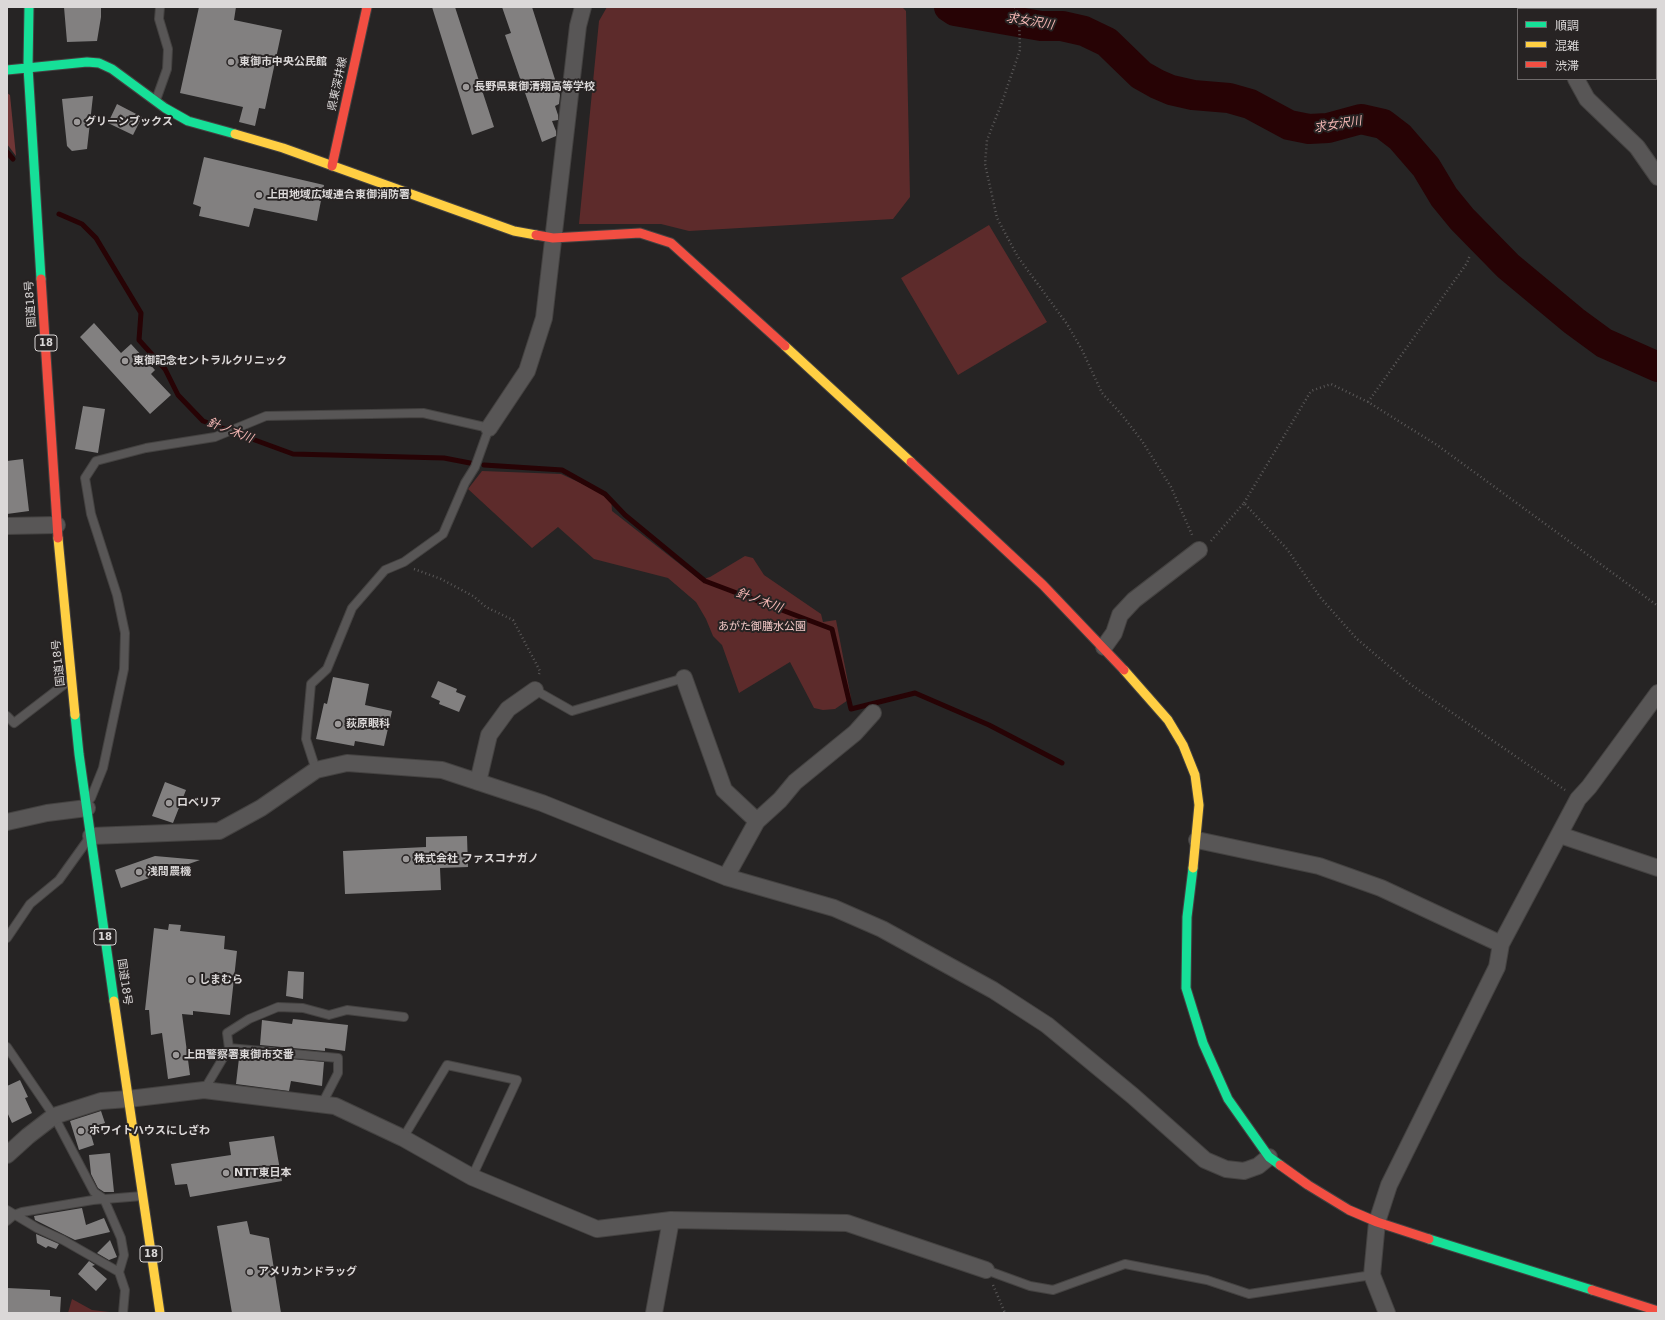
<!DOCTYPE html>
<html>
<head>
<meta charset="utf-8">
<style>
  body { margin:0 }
  #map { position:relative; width:1665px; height:1320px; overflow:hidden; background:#262424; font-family:"DejaVu Sans","Noto Sans JP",sans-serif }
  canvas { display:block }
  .frame { position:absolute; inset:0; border:8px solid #dbd8d8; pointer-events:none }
  .legend { position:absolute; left:1517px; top:8px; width:140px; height:72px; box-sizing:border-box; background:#272323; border:1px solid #6f6b6b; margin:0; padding:5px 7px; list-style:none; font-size:12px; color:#dbd8d8 }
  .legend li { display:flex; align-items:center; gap:8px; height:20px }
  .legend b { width:20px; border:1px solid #6f6b6b }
</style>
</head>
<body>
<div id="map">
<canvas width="1665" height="1320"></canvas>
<div class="frame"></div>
<ul class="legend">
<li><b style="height:5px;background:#16e098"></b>順調</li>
<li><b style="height:5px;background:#ffcf43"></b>混雑</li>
<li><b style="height:5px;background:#f24e42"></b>渋滞</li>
</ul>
</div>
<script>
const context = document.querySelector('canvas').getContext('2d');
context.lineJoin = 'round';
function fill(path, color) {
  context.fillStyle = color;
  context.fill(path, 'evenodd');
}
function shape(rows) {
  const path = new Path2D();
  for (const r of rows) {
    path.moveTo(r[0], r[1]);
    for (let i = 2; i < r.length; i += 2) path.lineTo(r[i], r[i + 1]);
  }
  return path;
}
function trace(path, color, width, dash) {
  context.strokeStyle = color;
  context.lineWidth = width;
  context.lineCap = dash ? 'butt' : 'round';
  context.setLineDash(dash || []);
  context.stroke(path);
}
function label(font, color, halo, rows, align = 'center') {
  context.font = font + ' "DejaVu Sans","Noto Sans JP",sans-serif';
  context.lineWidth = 4;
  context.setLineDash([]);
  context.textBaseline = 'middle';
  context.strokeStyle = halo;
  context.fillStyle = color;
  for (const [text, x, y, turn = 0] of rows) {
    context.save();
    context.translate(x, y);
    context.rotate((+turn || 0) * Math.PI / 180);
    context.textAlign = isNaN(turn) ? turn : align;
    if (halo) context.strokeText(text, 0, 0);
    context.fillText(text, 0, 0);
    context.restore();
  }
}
const green = shape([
  [607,7,902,7,906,11,910,197,893,219,689,231,661,224,579,224,599,21],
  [989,225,1047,322,958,375,901,278],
  [482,471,561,474,611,497,612,511,700,580,710,577,745,556,753,558,764,575,821,614,823,622,836,620,851,698,835,709,823,710,814,708,790,662,739,693,722,645,713,636,706,619,696,602,668,578,594,559,558,527,532,548,468,489],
  [72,1299,92,1310,118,1313,68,1313]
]);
const forest = shape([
  [7,93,10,95,16,156,7,144]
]);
const stream = shape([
  [7,152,13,159],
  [59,214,82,224,96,238,141,313,139,340,165,369,178,395,203,421,293,454,444,458,470,463],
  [484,465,562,470,605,494,625,515,705,581,832,629,851,709,915,693,989,725,1062,763]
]);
const river = shape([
  [949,7,955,11,1041,26,1062,26,1084,31,1107,42,1141,75,1157,84,1171,90,1193,95,1229,98,1250,104,1289,125,1309,129,1328,128,1361,119,1383,124,1400,137,1426,167,1444,197,1462,219,1508,266,1574,321,1604,343,1658,367]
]);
const building = shape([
  [64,7,101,7,101,17,97,41,67,42],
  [199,7,236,7,234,20,282,30,265,109,259,108,255,126,239,122,243,107,180,93],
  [432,7,455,7,494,127,472,135],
  [502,7,532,7,560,95,559,104,555,106,558,115,558,120,552,121,556,131,556,136,542,142,505,35,511,33],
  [93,96,87,149,72,151,67,146,62,99],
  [117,104,142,117,133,135,108,123],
  [204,157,324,185,317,221,254,208,249,227,199,216,201,207,193,204],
  [94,323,121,353,131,344,155,370,151,374,171,395,150,414,80,337],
  [83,406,105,409,98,453,75,449],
  [23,459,29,511,7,514,7,461],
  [333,677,369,684,365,705,392,711,384,746,355,741,354,746,316,739,324,703,327,704],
  [438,681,457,689,456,692,466,696,459,712,439,704,440,701,431,697],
  [165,782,186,790,173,823,152,816],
  [467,836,468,867,440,868,441,890,345,894,343,851,426,847,426,837],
  [155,856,200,860,121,888,115,870],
  [169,924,181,925,180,931,225,936,224,949,237,951,230,1015,193,1011,193,1015,182,1014,190,1075,168,1079,162,1033,151,1035,149,1010,145,1010,154,928,168,930],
  [288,971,304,972,303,999,286,996],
  [293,1019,348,1025,345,1051,325,1048,325,1051,260,1045,262,1020,292,1024],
  [259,1056,324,1062,322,1086,291,1081,289,1091,236,1084,239,1058,259,1060],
  [20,1080,28,1097,25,1098,32,1113,12,1123,7,1112,7,1086],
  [101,1111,105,1123,89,1128,94,1145,79,1150,70,1121],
  [274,1136,282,1181,190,1197,187,1184,175,1185,171,1164,231,1155,229,1142],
  [110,1153,114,1192,104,1192,98,1188,91,1174,89,1155],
  [82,1208,86,1225,104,1218,110,1232,75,1240,35,1220,34,1216],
  [247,1221,250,1234,269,1238,281,1313,232,1313,217,1226],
  [36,1234,59,1244,56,1249,48,1246,46,1248,37,1243],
  [110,1240,117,1257,109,1260,97,1253],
  [89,1261,95,1265,92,1266,107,1279,96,1291,78,1274],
  [7,1288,50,1290,50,1296,61,1297,60,1313,7,1313]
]);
const path = shape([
  [1015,7,1019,17,1020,50,1001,105,987,140,985,164,997,218,1018,257,1067,324,1082,350,1102,393,1122,415,1142,441,1171,487,1193,537],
  [1368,402,1467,263,1470,255],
  [1244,503,1311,391,1331,384,1368,402,1437,445,1658,606],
  [1211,541,1244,503,1287,549,1320,597,1357,639,1410,684,1565,790],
  [414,569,441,579,473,596,486,607,513,620,540,671,539,674],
  [993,1285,1005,1313]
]);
const lane = shape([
  [1525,7,1531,9],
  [156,100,167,69,168,49,159,19,160,7],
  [535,690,572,711,684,678],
  [7,716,14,723,70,680],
  [91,798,103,768,124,669,125,633,117,595,91,514,85,478,96,461,146,448,215,437,266,416,423,413,489,428,475,467,465,483,443,534,404,562,385,570,352,608,327,669,311,684,306,739,316,770],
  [7,938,30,904,59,880,87,841],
  [7,1047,54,1116,94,1192,104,1199,121,1238,124,1255,119,1272,125,1290,123,1313],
  [229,1048,338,1058,338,1073,322,1104],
  [204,1090,229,1048,227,1033,249,1019,278,1007,303,1008,329,1015,347,1010,404,1017],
  [403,1138,447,1065,517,1080,472,1177],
  [7,1210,37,1228,63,1240,119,1272],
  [7,1221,14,1215,22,1212,93,1200,142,1196],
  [986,1270,1030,1286,1053,1290,1125,1264,1207,1280,1249,1294,1372,1275]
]);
const street = shape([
  [1580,9,1580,7],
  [1576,79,1587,99,1637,147,1658,177],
  [489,428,527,371,544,318,578,26,583,7],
  [7,526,57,525],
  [1104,647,1114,633,1120,615,1134,600,1199,550],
  [684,678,724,790,757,821],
  [478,782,489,735,508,709,535,690],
  [7,822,47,813,87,808],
  [1560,835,1658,868],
  [91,836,219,831,261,808,316,770,347,763,442,770,542,803,726,877,834,908,882,929,993,990,1047,1025,1133,1096,1205,1160,1226,1169,1244,1171,1258,1166,1269,1157],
  [1197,840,1319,866,1381,888,1501,944],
  [726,877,757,821,780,800,795,782,855,733,873,713],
  [7,1155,28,1136,54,1116,101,1101,128,1099,204,1090,335,1106,403,1138,472,1177,597,1229,671,1220,847,1223,986,1270],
  [654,1313,671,1220],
  [1387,1313,1372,1275,1377,1222,1389,1185,1497,967,1501,944,1578,799,1589,787,1658,693]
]);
const fast = shape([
  [29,7,28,67,41,279],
  [7,70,87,62,99,63,112,69,165,108,188,121,235,134],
  [75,715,79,754,114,1001],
  [1193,868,1187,917,1186,988,1203,1043,1228,1099,1269,1157,1280,1165],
  [1429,1239,1592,1290]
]);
const slow = shape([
  [235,134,283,148,514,231,536,235],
  [785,346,911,462],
  [58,538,75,715],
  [1124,670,1168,720,1183,745,1195,775,1199,805,1193,868],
  [114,1001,160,1313]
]);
const jam = shape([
  [332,166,367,7],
  [536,235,553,238,640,233,671,243,785,346],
  [41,279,58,538],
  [911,462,1043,585,1124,670],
  [1280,1165,1308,1185,1349,1210,1377,1222,1429,1239],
  [1592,1290,1658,1311]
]);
const markers = [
  [231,62,4,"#9c9999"],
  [466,87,4,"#9c9999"],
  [77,122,4,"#9c9999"],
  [259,195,4,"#9c9999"],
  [125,361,4,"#9c9999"],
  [338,724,4,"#9c9999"],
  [169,803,4,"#9c9999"],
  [406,859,4,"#9c9999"],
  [139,872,4,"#9c9999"],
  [191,980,4,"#9c9999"],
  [176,1055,4,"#9c9999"],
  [81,1131,4,"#9c9999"],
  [226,1173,4,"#9c9999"],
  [250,1272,4,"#9c9999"]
];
const shields = [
  [46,343,22],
  [105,937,22],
  [151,1254,22]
];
const shieldNames = [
  ["18",46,343],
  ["18",105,937],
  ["18",151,1254]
];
const poiNames = [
  ["東御市中央公民館",239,62],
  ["長野県東御清翔高等学校",474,87],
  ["グリーンブックス",85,122],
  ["上田地域広域連合東御消防署",267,195],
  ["東御記念セントラルクリニック",133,361],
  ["荻原眼科",346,724],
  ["ロベリア",177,803],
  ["株式会社 ファスコナガノ",414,859],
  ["浅間農機",147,872],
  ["しまむら",199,980],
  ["上田警察署東御市交番",184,1055],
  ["ホワイトハウスにしざわ",89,1131],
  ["NTT東日本",234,1173],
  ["アメリカンドラッグ",258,1272]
];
const streetNames = [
  ["県東深井線",338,84,-78],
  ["国道18号",31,304,-94],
  ["国道18号",59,663,-96],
  ["国道18号",124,982,82]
];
const parkNames = [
  ["あがた御膳水公園",762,627]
];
const waterNames = [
  ["求女沢川",1030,22,9],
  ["求女沢川",1338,125,-9],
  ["針ノ木川",230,431,21],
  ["針ノ木川",759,601,20]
];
fill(green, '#5d2b2b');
fill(forest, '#6f3636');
trace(stream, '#270305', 5);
trace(river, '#270305', 30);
fill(building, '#828080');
trace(lane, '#444241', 10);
trace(street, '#444241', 18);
trace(fast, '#444241', 11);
trace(slow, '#444241', 11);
trace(jam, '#444241', 11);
trace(path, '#5a5858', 2.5, [1, 3]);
trace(lane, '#585656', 8);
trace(street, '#585656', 16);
trace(fast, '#16e098', 9);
trace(slow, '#ffcf43', 9);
trace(jam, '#f24e42', 9);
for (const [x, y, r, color] of markers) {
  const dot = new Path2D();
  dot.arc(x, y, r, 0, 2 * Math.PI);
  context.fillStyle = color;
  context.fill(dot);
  trace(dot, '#272323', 1.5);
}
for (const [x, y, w] of shields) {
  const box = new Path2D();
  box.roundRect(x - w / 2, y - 8, w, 16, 3);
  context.fillStyle = '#272323';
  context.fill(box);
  trace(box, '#dbd8d8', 1);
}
label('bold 10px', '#dbd8d8', null, shieldNames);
label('bold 11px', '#dbd8d8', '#272323', poiNames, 'left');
label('11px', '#dbd8d8', '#272323', streetNames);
label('11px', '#f2c8c6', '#272323', parkNames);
label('italic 12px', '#f6b8b5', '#272323', waterNames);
</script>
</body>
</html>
